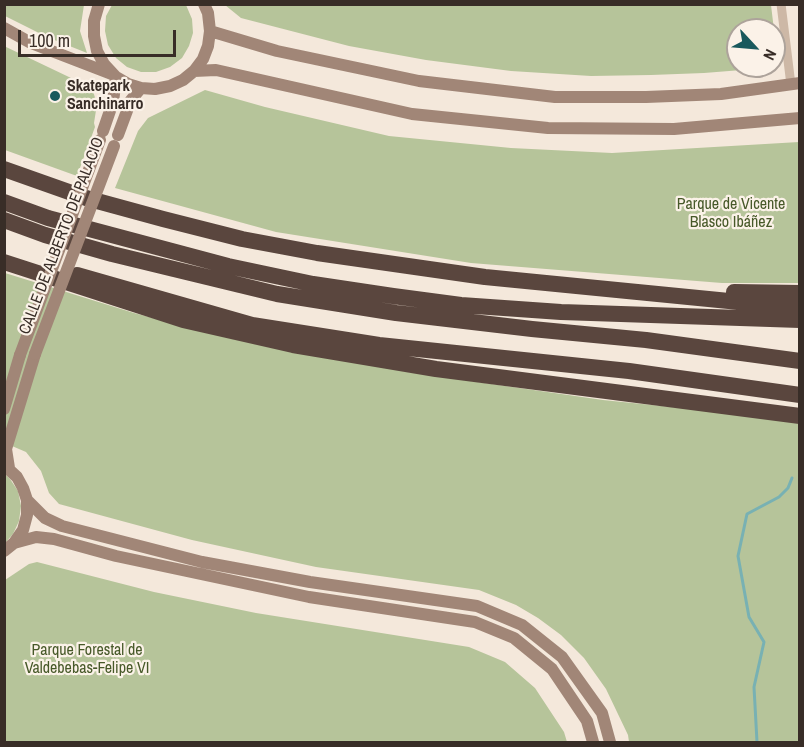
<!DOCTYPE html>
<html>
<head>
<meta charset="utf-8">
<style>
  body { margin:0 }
  #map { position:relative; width:804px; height:747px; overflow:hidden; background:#f4e8db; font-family:"Archivo Narrow",sans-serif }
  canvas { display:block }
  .frame { position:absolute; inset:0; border:6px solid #382d27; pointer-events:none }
  .north { position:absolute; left:726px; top:18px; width:60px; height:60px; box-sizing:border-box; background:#fbf2e8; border:2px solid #ada39b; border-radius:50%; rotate:116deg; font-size:16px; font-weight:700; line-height:24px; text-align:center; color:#382d27 }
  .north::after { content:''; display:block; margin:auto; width:21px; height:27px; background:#19595d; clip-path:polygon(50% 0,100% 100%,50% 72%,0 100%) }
  .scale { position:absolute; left:18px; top:30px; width:158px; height:27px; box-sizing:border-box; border:3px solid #382d27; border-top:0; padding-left:8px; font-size:18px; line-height:21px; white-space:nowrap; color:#382d27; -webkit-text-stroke:4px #fbf2e8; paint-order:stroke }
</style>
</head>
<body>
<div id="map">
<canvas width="804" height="747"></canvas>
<div class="frame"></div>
<div class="north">N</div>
<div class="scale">100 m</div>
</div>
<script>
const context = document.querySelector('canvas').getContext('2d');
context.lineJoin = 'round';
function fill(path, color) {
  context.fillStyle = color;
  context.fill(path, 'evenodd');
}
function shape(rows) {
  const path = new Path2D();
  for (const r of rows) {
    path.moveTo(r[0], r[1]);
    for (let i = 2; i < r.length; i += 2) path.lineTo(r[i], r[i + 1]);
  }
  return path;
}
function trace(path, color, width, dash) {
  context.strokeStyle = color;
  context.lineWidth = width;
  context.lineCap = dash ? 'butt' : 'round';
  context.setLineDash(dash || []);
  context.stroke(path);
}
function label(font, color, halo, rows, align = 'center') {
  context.font = font + ' "Archivo Narrow",sans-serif';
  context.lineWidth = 4.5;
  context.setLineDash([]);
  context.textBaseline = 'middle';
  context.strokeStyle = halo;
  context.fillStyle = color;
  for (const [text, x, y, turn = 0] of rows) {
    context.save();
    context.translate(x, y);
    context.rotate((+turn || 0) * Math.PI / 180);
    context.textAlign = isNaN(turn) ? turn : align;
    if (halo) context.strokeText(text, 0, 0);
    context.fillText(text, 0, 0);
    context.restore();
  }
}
const green = shape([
  [4,5,84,5,80,31,87,53,47,37,5,16],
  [186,5,192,19,193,33,189,46,182,58,170,67,156,72,141,72,127,67,116,58,108,45,105,31,106,16,112,5],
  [225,5,771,5,774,30,738,30,738,66,773,66,767,68,704,73,651,75,591,76,511,71,426,60,349,46,241,18],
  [4,46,92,88,97,104,94,123,95,127,77,176,5,150],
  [205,90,265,107,389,136,511,148,612,153,799,142,799,283,722,283,471,263,276,232,115,188,138,131,148,118],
  [5,273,134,313,210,333,408,372,603,400,799,420,799,742,629,742,628,735,606,689,584,658,561,635,538,618,516,605,479,590,316,567,192,540,59,504,49,493,41,471,26,452,5,443],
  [5,474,10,479,18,491,21,506,19,521,13,534,5,543],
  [37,562,154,592,256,613,469,647,505,662,535,688,564,732,567,742,5,742,5,580,29,564]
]);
const stream = shape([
  [757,742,754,687,764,642,749,617,738,556,747,514,779,497,788,488,792,478]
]);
const street = shape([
  [781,4,791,85]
]);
const secondary = shape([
  [99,4,94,21,94,36,97,51,104,64,116,77,128,84,141,88,155,89,170,86,183,80,194,71,203,59,208,46,210,31,208,13,204,4],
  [4,28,31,43,114,75],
  [210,31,277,51,419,81,555,97,646,97,721,94,800,83],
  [194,71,216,70,412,114,548,128,674,129,800,118],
  [103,131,113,102,116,77],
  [118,135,131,100,141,88],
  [4,409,20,355],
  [4,465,17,477,23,488,27,500,27,515,23,530,14,543,4,551],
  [9,468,6,449,35,354],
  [27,500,45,518,62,526,202,562,310,582,477,606,522,625,562,657,602,713,610,742],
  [14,543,36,537,54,539,116,556,309,597,475,622,514,638,552,669,587,721,593,742]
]);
const highway = shape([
  [4,169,86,198,163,219,242,239,317,253,485,277,800,308],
  [4,202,48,218,228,266,313,284,393,296,461,305,561,312,800,320],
  [4,220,45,235,112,254,277,294,396,313,532,329,646,340,800,361],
  [4,262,183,320,293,345,436,369,800,416],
  [77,275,252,325,379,345,629,371,800,395],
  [734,292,800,293]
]);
const secondaryBridge = shape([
  [35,354,114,146],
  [20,355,100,140]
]);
const markers = [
  [55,96,6,"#19595d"]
];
const poiNames = [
  ["Skatepark",67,87],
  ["Sanchinarro",67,105]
];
const parkNames = [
  ["Parque de Vicente",731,205],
  ["Blasco Ibáñez",731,223],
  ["Parque Forestal de",87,651],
  ["Valdebebas-Felipe VI",87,669]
];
const streetNames = [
  ["CALLE DE ALBERTO DE PALACIO",62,236,-69]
];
fill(green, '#b6c49a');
trace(stream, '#78b1b3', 3);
trace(street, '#cdb8a6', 9);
trace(secondary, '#a18677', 12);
trace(highway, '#5a463e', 16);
trace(secondaryBridge, '#a18677', 12);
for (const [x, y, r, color] of markers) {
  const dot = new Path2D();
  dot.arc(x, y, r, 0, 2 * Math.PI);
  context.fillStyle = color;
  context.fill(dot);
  trace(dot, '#fbf2e8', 2);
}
label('bold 16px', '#382d27', '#fbf2e8', poiNames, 'left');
label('16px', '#475929', '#fbf2e8', parkNames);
label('16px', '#382d27', '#fbf2e8', streetNames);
</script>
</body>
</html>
